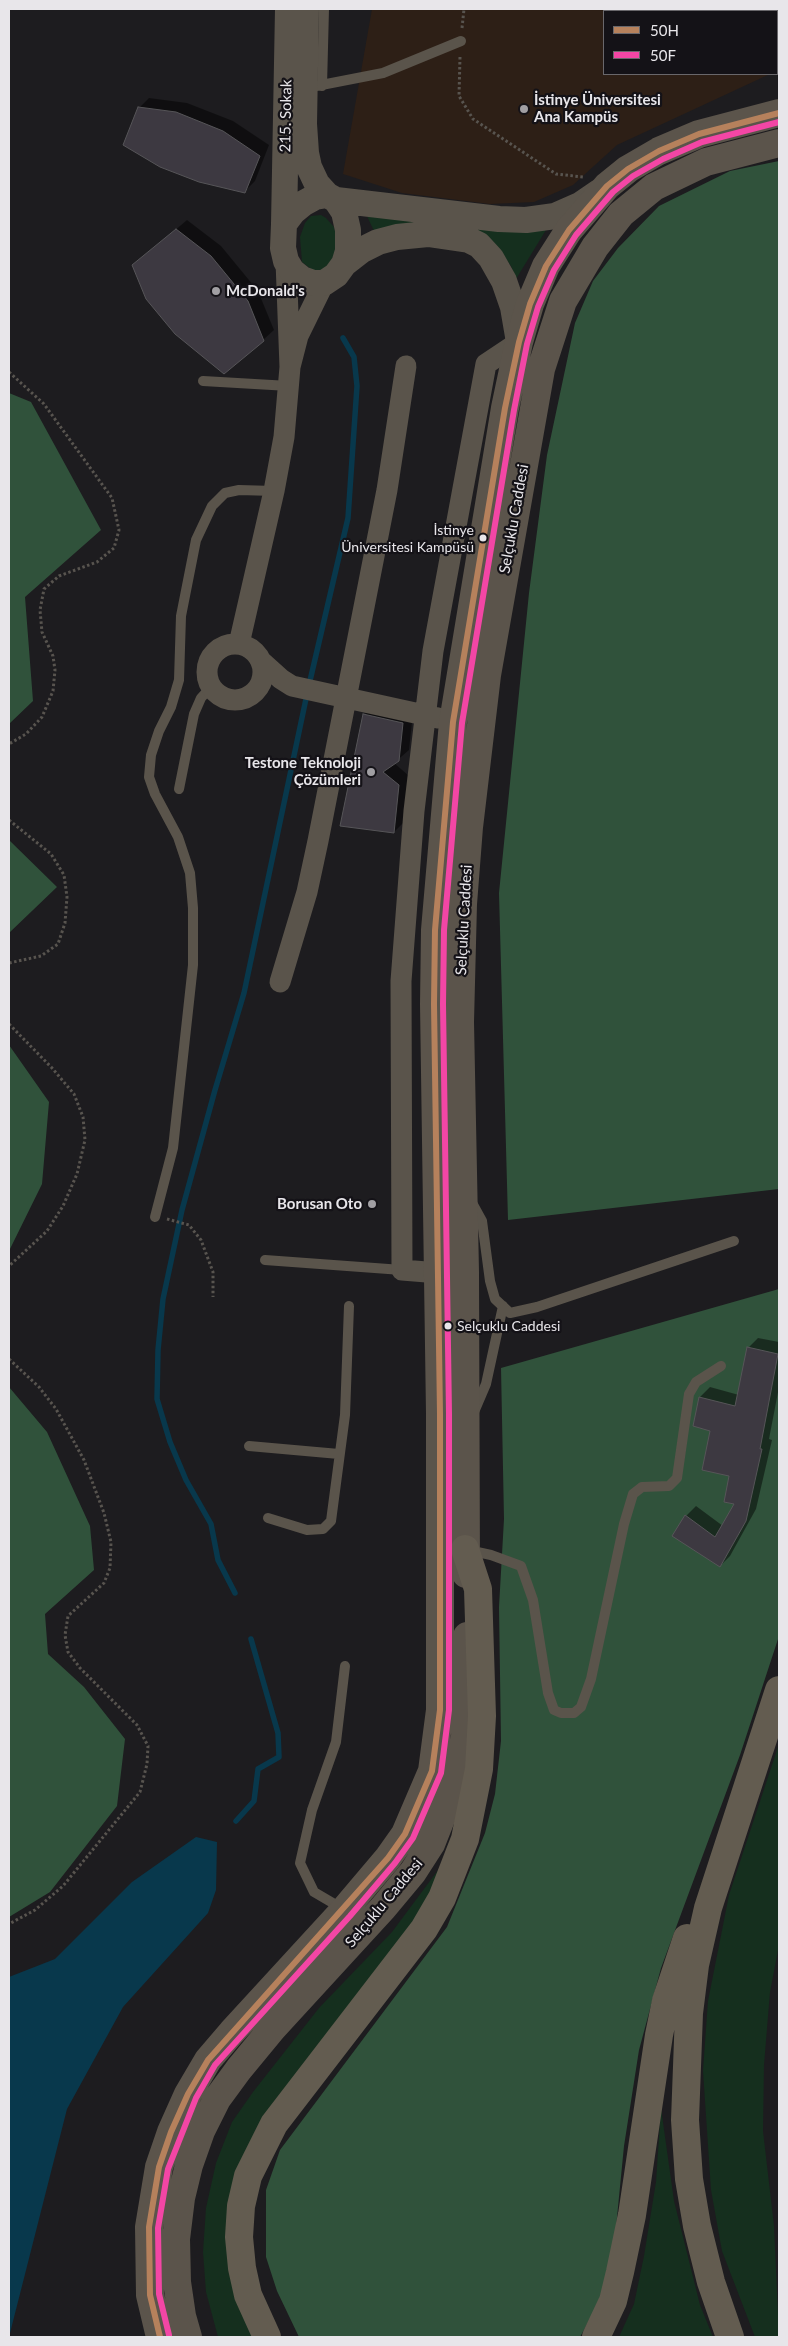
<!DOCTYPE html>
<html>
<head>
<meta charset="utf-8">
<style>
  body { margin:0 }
  #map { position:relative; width:788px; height:2346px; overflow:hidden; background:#1d1c1f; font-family:Lato,sans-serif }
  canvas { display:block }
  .frame { position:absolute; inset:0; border:10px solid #e8e6ea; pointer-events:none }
  .legend { position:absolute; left:603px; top:10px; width:175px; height:65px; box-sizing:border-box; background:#141217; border:1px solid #69676b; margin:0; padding:6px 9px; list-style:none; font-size:15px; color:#e8e6ea }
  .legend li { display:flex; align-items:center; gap:10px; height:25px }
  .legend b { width:25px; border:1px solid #69676b }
</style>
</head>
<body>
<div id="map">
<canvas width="788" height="2346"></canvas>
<div class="frame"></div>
<ul class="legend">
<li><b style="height:6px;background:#b6815c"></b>50H</li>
<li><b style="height:6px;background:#f346a5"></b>50F</li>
</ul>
</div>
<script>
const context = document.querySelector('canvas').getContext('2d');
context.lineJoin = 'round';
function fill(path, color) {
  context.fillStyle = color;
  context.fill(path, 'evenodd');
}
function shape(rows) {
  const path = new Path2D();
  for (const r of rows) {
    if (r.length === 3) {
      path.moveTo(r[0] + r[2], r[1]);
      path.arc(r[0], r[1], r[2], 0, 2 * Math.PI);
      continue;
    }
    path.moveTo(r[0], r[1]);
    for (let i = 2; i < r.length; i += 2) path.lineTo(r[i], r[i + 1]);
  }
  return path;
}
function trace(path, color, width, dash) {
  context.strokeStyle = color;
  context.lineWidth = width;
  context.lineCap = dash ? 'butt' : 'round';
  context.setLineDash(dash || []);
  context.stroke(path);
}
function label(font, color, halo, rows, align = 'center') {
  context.font = font + ' Lato,sans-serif';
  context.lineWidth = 4.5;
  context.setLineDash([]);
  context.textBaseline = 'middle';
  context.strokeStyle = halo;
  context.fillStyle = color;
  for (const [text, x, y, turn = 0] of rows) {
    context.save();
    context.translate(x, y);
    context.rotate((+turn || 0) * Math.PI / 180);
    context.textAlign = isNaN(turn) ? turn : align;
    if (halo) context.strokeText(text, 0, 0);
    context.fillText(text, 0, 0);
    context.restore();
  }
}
const education = shape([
  [372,9,779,9,779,69,777,71,777,11,604,11,604,74,770,74,617,145,573,185,534,202,490,204,402,193,343,174]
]);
const green = shape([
  [365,212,546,230,516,279,511,266,500,251,375,233],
  [321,215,326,218,334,227,337,239,335,253,328,268,315,272,302,262,300,237,305,223,311,216],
  [779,1744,779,1945,770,1992,764,2065,763,2131,774,2226,779,2337,755,2337,722,2251,711,2190,703,2071,708,2001,729,1895],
  [450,1854,436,1889,242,2168,254,2335,252,2337,218,2337,206,2292,203,2252,206,2208,216,2163,232,2122,253,2092,319,2008,392,1932],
  [661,2108,674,2201,700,2305,713,2337,619,2337,634,2304,644,2256,656,2182]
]);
const forest = shape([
  [779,161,779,1189,508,1220,499,893,529,593,547,455,575,323,593,281,618,248,659,206,730,171],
  [9,393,31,402,101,530,25,597,33,701,9,724],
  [9,840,57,887,9,933],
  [9,1045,49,1102,42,1184,9,1251],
  [779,1289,779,1636,740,1755,661,1968,639,2050,624,2146,613,2258,597,2306,580,2337,299,2337,277,2291,266,2257,266,2190,280,2150,447,1927,485,1833,495,1794,501,1741,499,1607,504,1519,501,1368],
  [9,1387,47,1432,90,1526,94,1570,45,1614,48,1654,84,1687,125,1739,117,1806,50,1892,9,1917]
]);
const water = shape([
  [196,1837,217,1842,216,1890,208,1913,123,2007,67,2109,9,2337,9,1977,55,1959,132,1882]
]);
const shadow = shape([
  [149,98,187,103,233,121,269,145,255,181,245,191,139,108],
  [187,220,221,246,258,291,274,330,263,340,133,266],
  [374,705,413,713,409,750,394,763,408,775,404,822,394,832,364,715],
  [758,1338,779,1342,779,1387,769,1439,772,1440,756,1509,730,1556,720,1566,674,1536,686,1516,696,1506,723,1526,736,1503,731,1475,700,1397,710,1387,739,1395,748,1348]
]);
const stream = shape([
  [309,685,348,518,357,386,354,357,343,338],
  [235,1593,218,1560,211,1524,186,1480,170,1442,157,1399,158,1350,163,1299,182,1210,215,1090,244,993,307,694],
  [236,1821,254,1801,258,1769,279,1757,278,1733,251,1639]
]);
const building = shape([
  [138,107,176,112,223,131,260,156,245,193,199,182,160,167,123,145,138,107],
  [176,229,211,256,248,301,264,341,224,374,175,334,146,299,132,265,176,229],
  [363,714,403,723,399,761,383,772,399,785,394,833,340,826,363,714],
  [747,1347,778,1354,760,1449,762,1449,746,1521,720,1567,672,1536,685,1515,715,1537,734,1504,724,1502,729,1476,702,1470,710,1431,693,1426,699,1397,735,1406,747,1347]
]);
const path = shape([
  [462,28,464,9],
  [460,57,459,96,473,119,556,174,583,177],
  [9,372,44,404,112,498,119,530,114,548,97,562,59,576,44,589,40,610,42,632,53,656,55,670,53,691,42,717,26,734,9,744],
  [9,820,51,854,64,875,67,897,65,923,58,944,41,956,9,963],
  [9,1024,52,1068,74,1094,83,1117,85,1140,77,1174,63,1206,47,1231,9,1266],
  [167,1219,189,1225,201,1240,213,1272,213,1297],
  [9,1359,39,1387,56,1409,84,1460,104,1513,111,1542,110,1568,104,1583,68,1616,65,1635,68,1652,80,1668,137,1725,148,1746,147,1764,140,1792,63,1886,35,1910,9,1924]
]);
const service = shape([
  [322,86,324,9],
  [306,88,383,73,461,41],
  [203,381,289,386],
  [179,789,194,714,201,698,211,687],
  [471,1201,482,1221,490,1281,495,1299,510,1313,537,1307,734,1241],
  [155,1217,173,1148,193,965,193,908,190,873,178,837,155,794,149,777,151,755,159,731,171,707,179,680,181,616,196,540,212,506,225,493,239,490,274,491],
  [265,1260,402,1270],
  [474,1412,486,1384,503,1306],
  [249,1446,339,1454],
  [268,1518,307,1530,323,1529,331,1521,345,1415,349,1306],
  [468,1550,491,1555,521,1566,533,1600,548,1693,554,1710,561,1713,574,1713,581,1707,591,1679,624,1524,633,1494,642,1487,669,1486,677,1478,689,1394,696,1382,721,1366],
  [343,1909,314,1892,300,1863,312,1810,336,1742,345,1666]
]);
const minor = shape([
  [286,261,290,367,298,336,324,283],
  [235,672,28],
  [239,644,274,491,284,437,290,367],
  [261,661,281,679,292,686,438,718],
  [280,982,307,892,318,841,387,490,406,366],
  [439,1273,402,1270,401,981,414,811,433,651,486,364,519,342]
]);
const tertiary = shape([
  [306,9,304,124,306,153,309,167,317,184,327,195],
  [327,195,336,200,344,212,348,230,348,251,344,264,336,275,324,283,313,283,302,279,292,271,286,261,283,248,284,224,293,212,304,203,315,197,327,195],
  [336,200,499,219,526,220,555,216,580,205,599,192],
  [284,224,288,9],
  [344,264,362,250,378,242,397,237,428,234,469,240,479,245,491,258,504,281,513,307,519,342]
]);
const primary = shape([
  [466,1574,465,1272,460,1022,463,904,469,827,487,675,541,369,563,301,595,247,621,214,654,187,706,162,779,143],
  [160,2337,150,2295,149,2227,159,2167,171,2132,188,2094,208,2060,232,2032,344,1910,388,1858,405,1834,432,1771,440,1710,440,1414,434,1004,435,930,453,722,505,408,519,342,530,304,546,266,569,230,607,186,628,169,659,151,699,134,779,113],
  [188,2337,182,2316,177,2282,176,2239,181,2198,189,2165,201,2131,217,2099,239,2069,272,2029,383,1908,413,1872,431,1844,457,1778,465,1737,467,1636]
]);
const motorway = shape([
  [267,2337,248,2295,242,2268,239,2237,241,2206,248,2176,274,2124,424,1929,442,1898,465,1839,479,1769,482,1716,478,1589,465,1549],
  [596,2337,613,2301,620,2272,632,2215,659,2035,666,2001,687,1938],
  [730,2337,711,2282,697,2226,689,2179,685,2120,689,2013,695,1965,708,1908,779,1690]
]);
const bus1 = shape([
  [160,2337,150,2295,149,2227,159,2167,171,2132,188,2094,208,2060,388,1858,405,1834,432,1771,440,1710,440,1414,434,1004,435,930,453,722,505,408,519,342,530,304,546,266,569,230,607,186,628,169,659,151,699,134,779,113]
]);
const bus2 = shape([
  [169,2335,159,2294,158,2228,168,2169,196,2098,215,2065,350,1916,395,1863,413,1838,441,1773,449,1710,449,1414,443,1004,444,930,462,723,514,410,527,344,538,307,554,270,576,235,613,192,633,176,663,159,702,142,779,122]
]);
const markers = [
  [524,109,5,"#a19fa3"],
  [216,291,5,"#a19fa3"],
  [483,538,4.5,"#e8e6ea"],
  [371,772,5,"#a19fa3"],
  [372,1204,5,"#a19fa3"],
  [448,1326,4.5,"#e8e6ea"]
];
const busNames = [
  ["İstinye",474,530],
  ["Üniversitesi Kampüsü",474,547],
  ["Selçuklu Caddesi",457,1326,"left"]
];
const poiNames = [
  ["İstinye Üniversitesi",534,100],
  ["Ana Kampüs",534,117],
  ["McDonald's",226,291],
  ["Testone Teknoloji",361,763,"right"],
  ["Çözümleri",361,780,"right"],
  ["Borusan Oto",362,1204,"right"]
];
const streetNames = [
  ["215. Sokak",286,116,-89],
  ["Selçuklu Caddesi",514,519,-80],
  ["Selçuklu Caddesi",464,920,-87],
  ["Selçuklu Caddesi",384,1903,-50]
];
fill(education, '#2d1f16');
fill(green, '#152f1e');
fill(forest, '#30523b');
fill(water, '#08384c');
fill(shadow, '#0007');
trace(stream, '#08384c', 5.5);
fill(building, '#3d3941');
trace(building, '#565558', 1);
trace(path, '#58544f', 3, [2.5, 2.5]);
trace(service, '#5a544b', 10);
trace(minor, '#5a544b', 21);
trace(tertiary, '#5a544b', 26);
trace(primary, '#5b544b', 28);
trace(motorway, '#635c50', 28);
trace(bus1, '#b6815c', 6);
trace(bus2, '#f346a5', 6);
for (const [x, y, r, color] of markers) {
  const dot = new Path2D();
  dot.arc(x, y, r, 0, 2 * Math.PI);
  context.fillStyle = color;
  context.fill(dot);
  trace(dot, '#141217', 2);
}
label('14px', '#e8e6ea', '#141217', busNames, 'right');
label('bold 15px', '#e8e6ea', '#141217', poiNames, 'left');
label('15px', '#e8e6ea', '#141217', streetNames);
</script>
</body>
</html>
